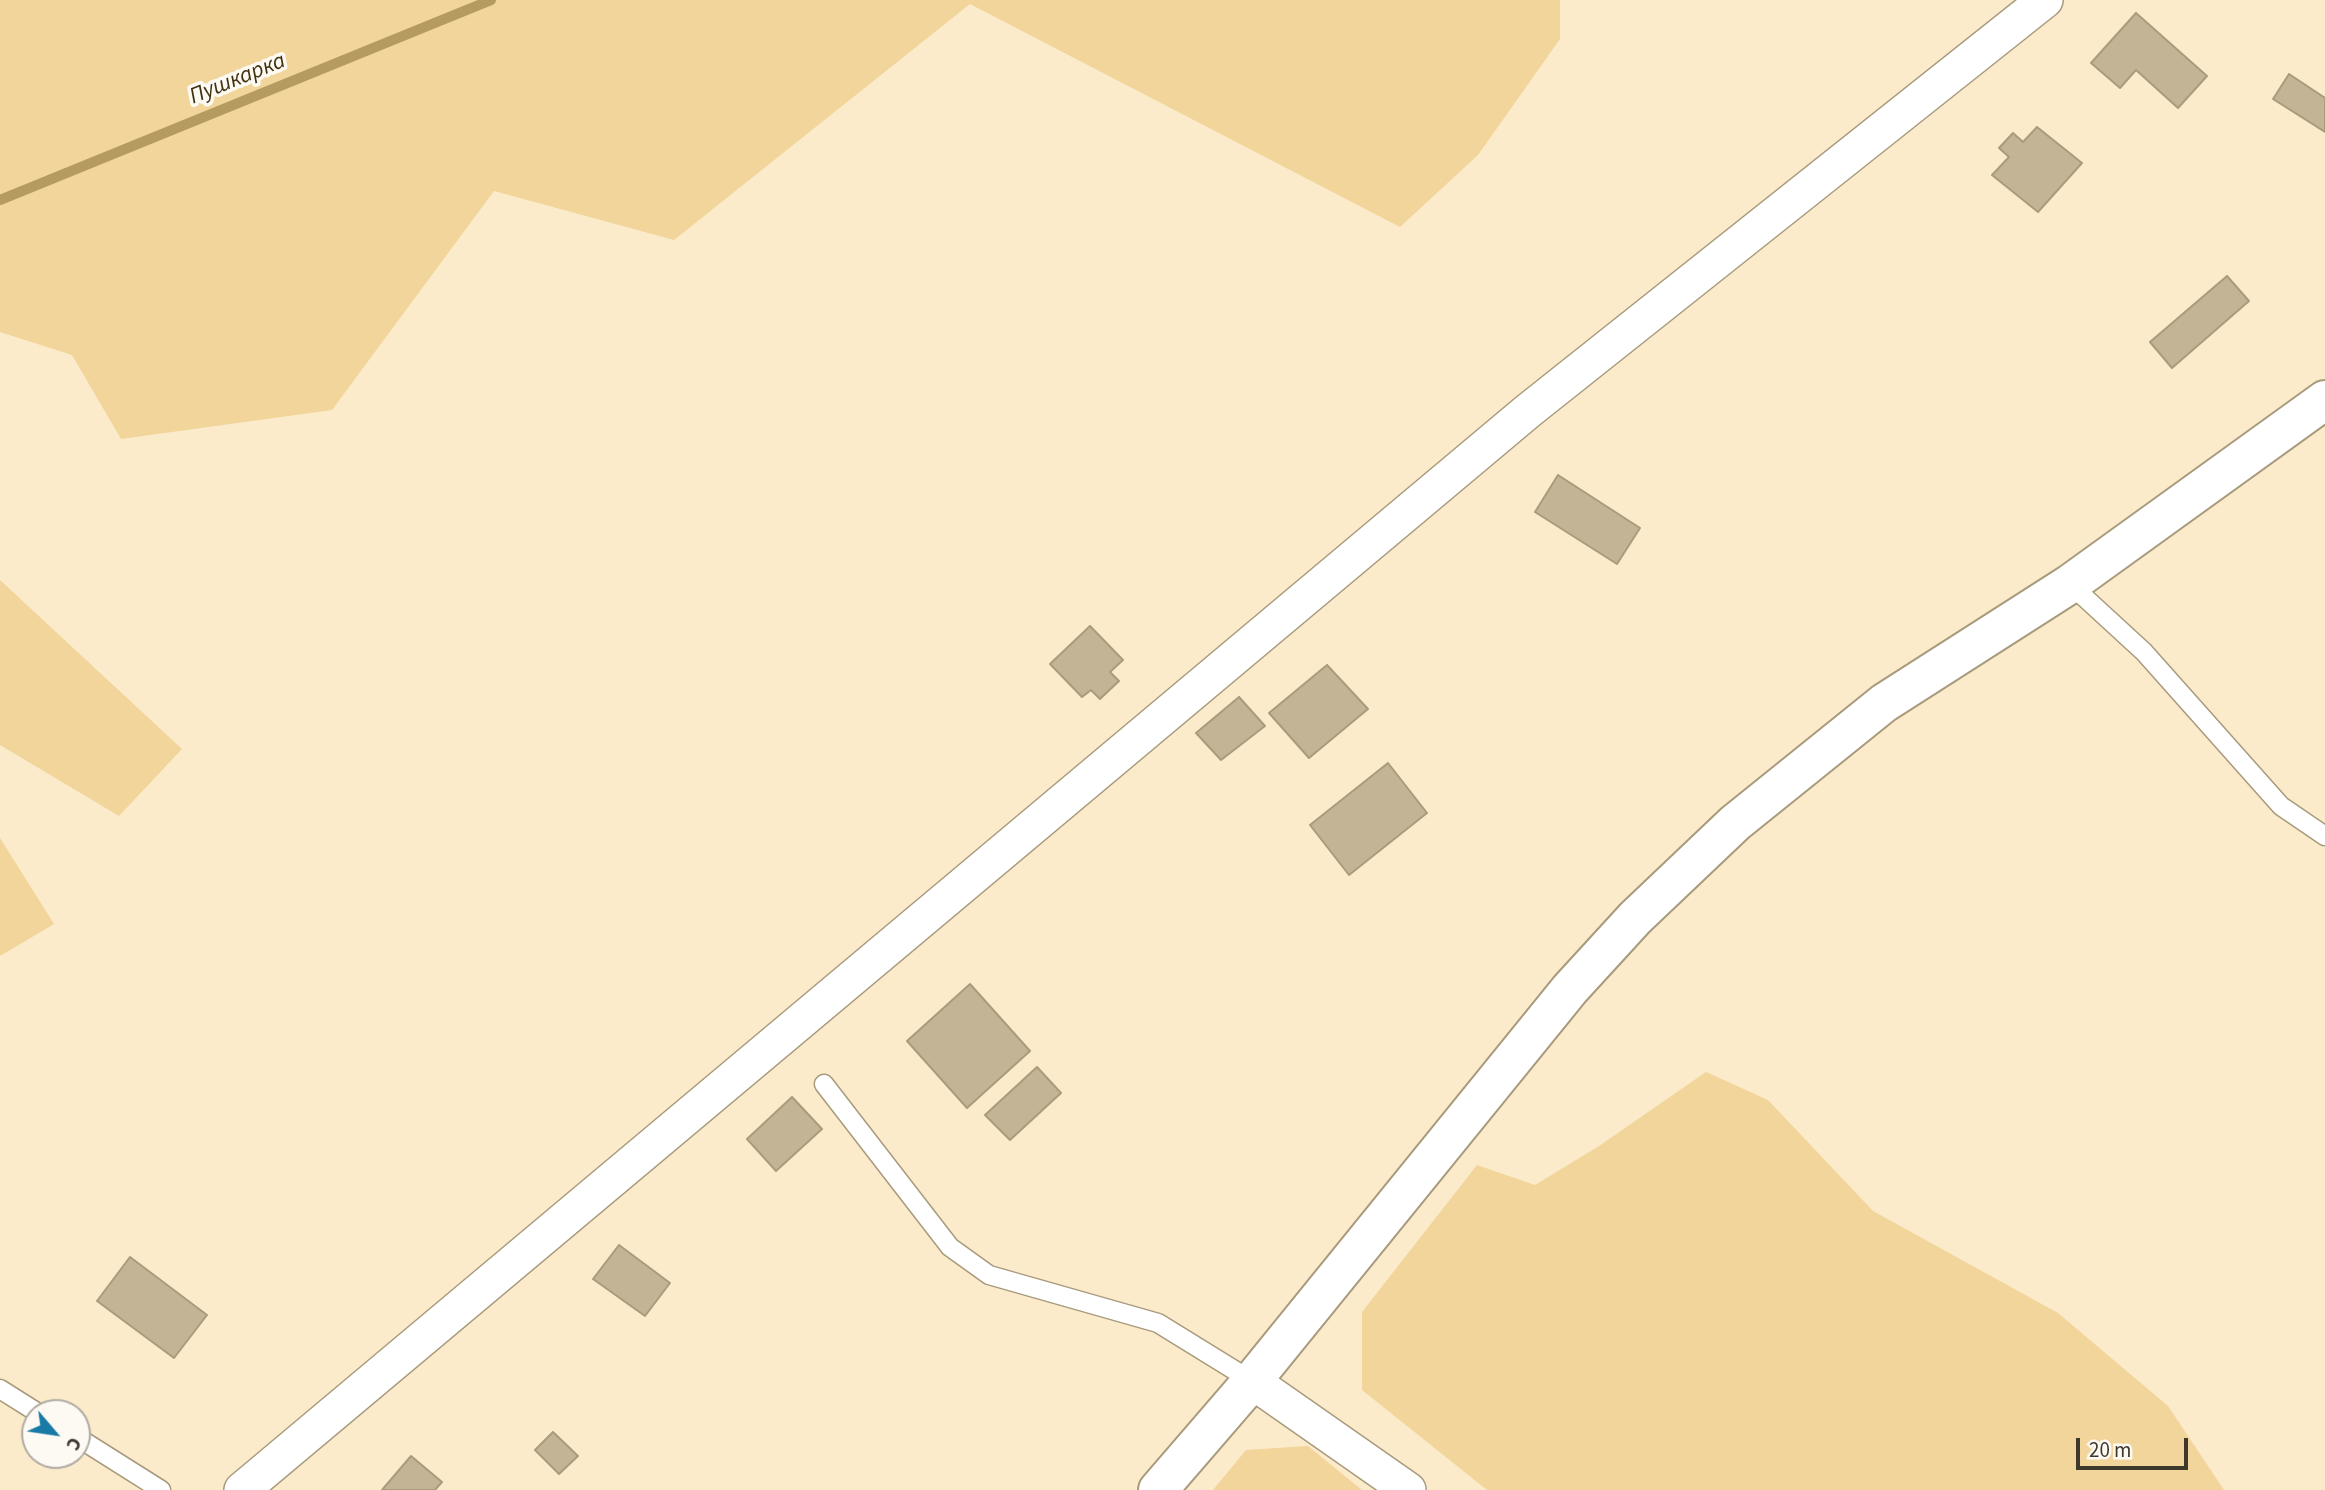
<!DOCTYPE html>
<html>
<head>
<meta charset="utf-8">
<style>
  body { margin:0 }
  #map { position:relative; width:2325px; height:1490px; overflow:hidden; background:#fbebcb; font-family:"Source Sans 3",sans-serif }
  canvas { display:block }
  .north { position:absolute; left:21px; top:1399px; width:70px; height:70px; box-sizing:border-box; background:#fdf9f3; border:2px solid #b1aca3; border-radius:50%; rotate:119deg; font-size:19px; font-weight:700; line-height:28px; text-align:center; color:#3e382c }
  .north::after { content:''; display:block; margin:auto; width:24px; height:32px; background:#1a7aa7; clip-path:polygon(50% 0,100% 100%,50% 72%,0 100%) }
  .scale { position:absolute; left:2076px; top:1438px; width:112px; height:32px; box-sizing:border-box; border:4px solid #3e382c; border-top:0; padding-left:9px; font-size:21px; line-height:24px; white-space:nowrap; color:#3e382c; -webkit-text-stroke:5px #fdf9f3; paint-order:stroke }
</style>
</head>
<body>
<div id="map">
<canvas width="2325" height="1490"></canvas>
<div class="north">С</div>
<div class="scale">20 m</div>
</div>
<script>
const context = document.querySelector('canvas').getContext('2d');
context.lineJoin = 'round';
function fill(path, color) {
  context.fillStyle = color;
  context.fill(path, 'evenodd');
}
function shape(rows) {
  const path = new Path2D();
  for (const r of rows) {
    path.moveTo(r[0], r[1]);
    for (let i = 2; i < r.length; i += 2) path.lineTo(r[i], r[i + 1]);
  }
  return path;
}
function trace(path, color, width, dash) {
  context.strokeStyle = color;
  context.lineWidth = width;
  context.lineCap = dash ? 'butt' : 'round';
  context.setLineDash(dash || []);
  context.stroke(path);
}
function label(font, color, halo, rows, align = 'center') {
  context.font = font + ' "Source Sans 3",sans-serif';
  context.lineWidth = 7;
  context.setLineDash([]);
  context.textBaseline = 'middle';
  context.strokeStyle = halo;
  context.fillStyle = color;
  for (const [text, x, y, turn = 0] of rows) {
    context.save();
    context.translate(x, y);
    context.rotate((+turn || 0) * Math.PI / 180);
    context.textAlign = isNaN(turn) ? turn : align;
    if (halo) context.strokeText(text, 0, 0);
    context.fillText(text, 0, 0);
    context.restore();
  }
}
const green = shape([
  [0,0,1560,0,1560,39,1478,155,1400,227,970,4,674,240,494,191,332,410,121,439,72,355,0,332],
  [0,580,182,749,119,816,0,745],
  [0,838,54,924,0,956],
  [1706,1072,1768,1100,1873,1211,2058,1313,2168,1406,2224,1490,1487,1490,1362,1390,1362,1312,1477,1165,1535,1185,1599,1146],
  [1308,1446,1362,1490,1213,1490,1246,1450]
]);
const stream = shape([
  [0,200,491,0]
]);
const building = shape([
  [2136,13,2207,76,2178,108,2136,70,2120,88,2091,63,2136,13],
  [2289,74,2325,98,2325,132,2273,99,2289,74],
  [2037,127,2082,163,2038,212,1992,175,2009,157,1999,148,2013,133,2023,142,2037,127],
  [2227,276,2249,301,2172,368,2150,342,2227,276],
  [1558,475,1640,528,1617,564,1535,512,1558,475],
  [1090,626,1123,660,1110,672,1119,681,1100,699,1091,690,1082,697,1050,664,1090,626],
  [1327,665,1368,709,1309,758,1269,713,1327,665],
  [1239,697,1265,726,1221,760,1196,733,1239,697],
  [1388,763,1427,813,1349,875,1310,825,1388,763],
  [970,984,1030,1051,967,1108,907,1041,970,984],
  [1037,1067,1061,1093,1010,1140,985,1115,1037,1067],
  [792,1097,822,1129,776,1171,747,1139,792,1097],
  [619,1245,670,1283,645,1316,593,1279,619,1245],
  [130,1257,207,1315,174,1358,97,1301,130,1257],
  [553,1432,578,1456,559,1474,535,1450,553,1432],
  [411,1456,442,1482,435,1490,382,1490,411,1456]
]);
const service = shape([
  [2070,584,2144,652,2281,806,2325,836],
  [824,1084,950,1247,989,1275,1158,1323,1252,1381],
  [0,1389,38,1413],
  [77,1437,161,1490]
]);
const minor = shape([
  [1252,1381,1408,1490],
  [242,1490,1528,411,2045,0]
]);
const tertiary = shape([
  [1158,1490,1252,1381,1570,989,1635,918,1735,823,1884,703,2070,584,2325,400]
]);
const waterNames = [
  ["Пушкарка",238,80,-22]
];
fill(green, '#f1d59a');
trace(stream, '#b69b61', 10);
fill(building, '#c3b495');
trace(building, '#aa9b7d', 2);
trace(service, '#a89a7c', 21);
trace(minor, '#a89a7c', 38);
trace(tertiary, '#a89a7c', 42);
trace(service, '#fff', 18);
trace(minor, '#fff', 35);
trace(tertiary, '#fff', 38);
label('italic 23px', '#40310f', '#fdf9f3', waterNames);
</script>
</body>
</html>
